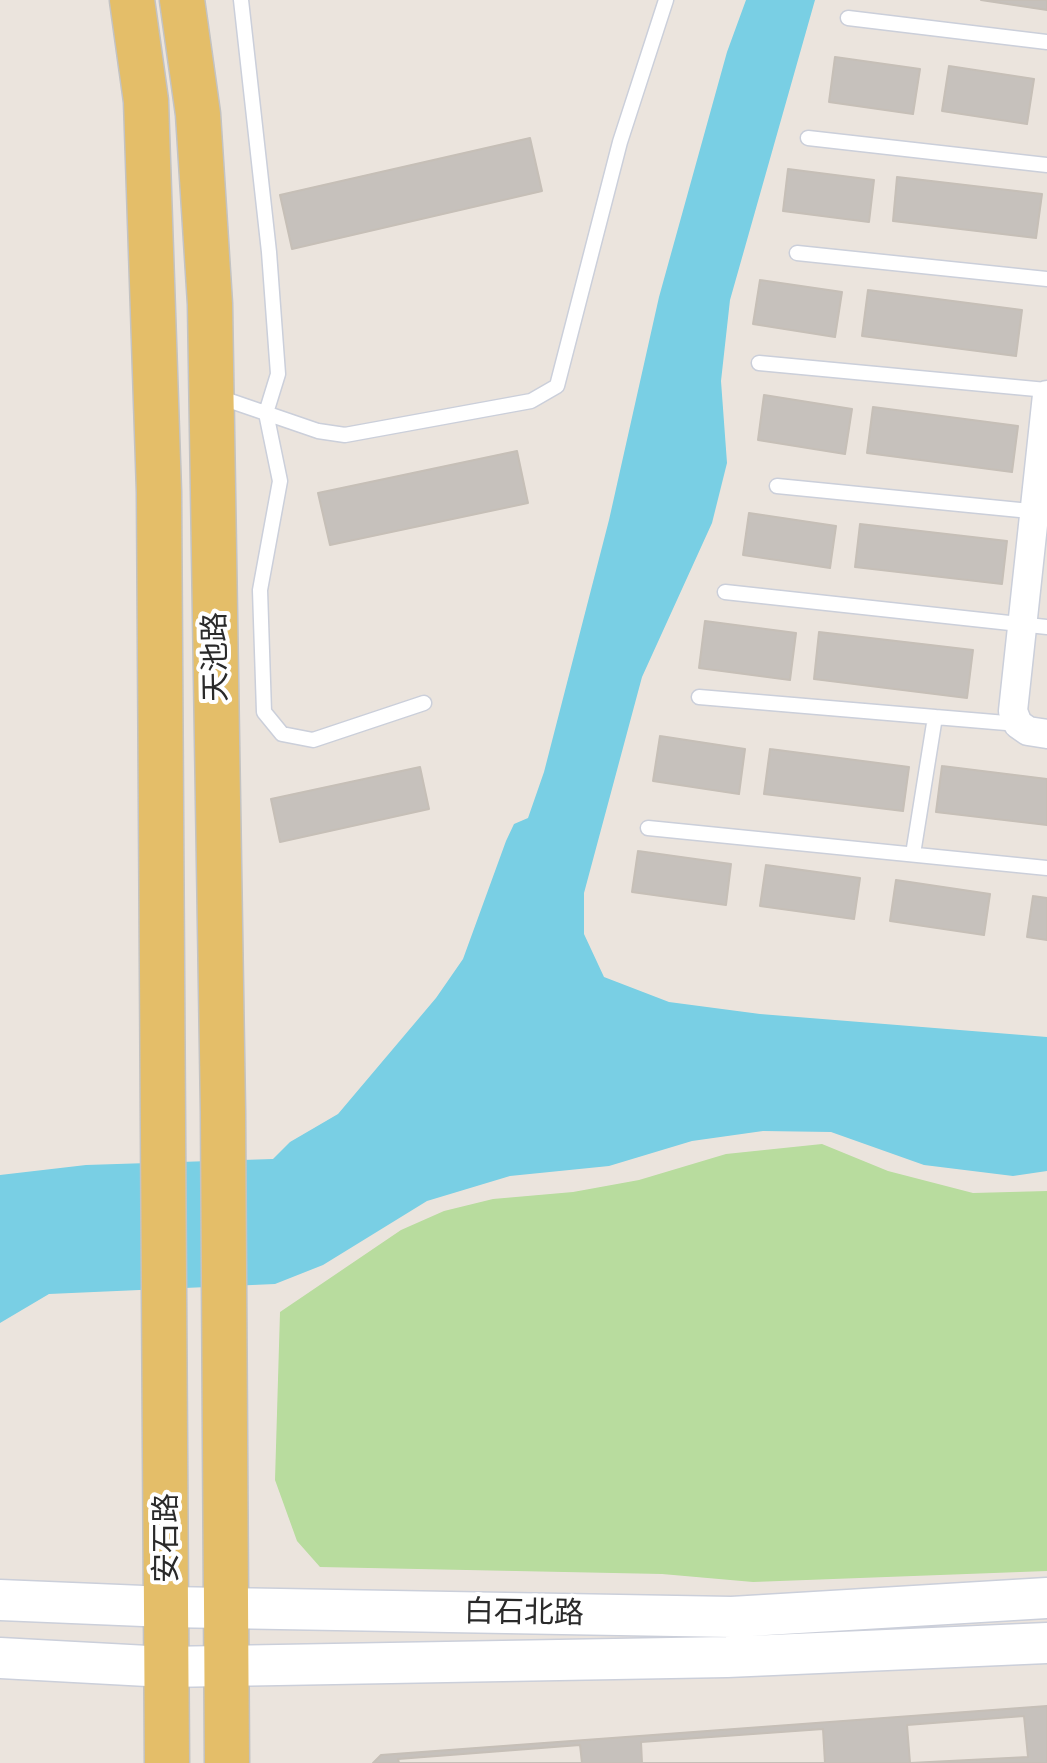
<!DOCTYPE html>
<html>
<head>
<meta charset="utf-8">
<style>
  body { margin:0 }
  canvas { display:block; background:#ebe4dd }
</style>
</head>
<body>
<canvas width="1047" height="1763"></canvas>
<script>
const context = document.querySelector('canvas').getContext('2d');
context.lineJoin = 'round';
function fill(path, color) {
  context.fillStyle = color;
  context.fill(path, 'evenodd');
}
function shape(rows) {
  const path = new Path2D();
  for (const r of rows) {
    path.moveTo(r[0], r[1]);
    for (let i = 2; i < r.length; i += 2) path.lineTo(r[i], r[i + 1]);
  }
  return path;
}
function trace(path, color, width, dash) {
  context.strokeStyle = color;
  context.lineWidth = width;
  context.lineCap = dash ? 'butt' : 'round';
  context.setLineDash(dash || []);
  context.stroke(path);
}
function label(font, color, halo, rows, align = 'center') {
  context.font = font + ' Mulish,"Noto Sans SC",sans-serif';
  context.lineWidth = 8;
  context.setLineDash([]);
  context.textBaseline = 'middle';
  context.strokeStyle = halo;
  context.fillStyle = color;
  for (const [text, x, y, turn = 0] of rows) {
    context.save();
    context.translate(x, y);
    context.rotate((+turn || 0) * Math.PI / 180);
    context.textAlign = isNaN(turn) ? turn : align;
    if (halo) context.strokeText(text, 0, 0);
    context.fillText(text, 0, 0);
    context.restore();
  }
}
const green = shape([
  [822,1144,888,1171,973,1193,1047,1191,1047,1571,753,1582,662,1574,320,1567,297,1541,275,1480,280,1312,401,1230,444,1211,493,1199,573,1192,639,1180,726,1154]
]);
const water = shape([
  [746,0,815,0,730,300,721,381,727,463,712,523,642,677,584,893,584,934,604,977,669,1002,760,1014,1047,1037,1047,1171,1013,1176,924,1165,831,1132,763,1131,692,1141,609,1166,510,1176,427,1201,323,1265,275,1284,49,1294,0,1323,0,1175,86,1165,273,1159,290,1142,338,1114,436,998,463,959,506,841,514,824,528,818,544,772,609,520,659,297,727,52]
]);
const building = shape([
  [981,0,1047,0,1047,10,981,0],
  [835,57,920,69,913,114,829,102,835,57],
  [949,66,1034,79,1027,124,942,111,949,66],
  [530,138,542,191,292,249,280,195,530,138],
  [788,169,874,180,869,222,783,211,788,169],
  [897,177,1042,194,1036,238,893,221,897,177],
  [760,280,842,292,835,337,753,324,760,280],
  [868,290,1022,310,1016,356,862,336,868,290],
  [764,395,852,409,845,454,758,440,764,395],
  [873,407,1018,426,1012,472,867,453,873,407],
  [517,451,528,503,330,545,318,493,517,451],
  [749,513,836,526,830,568,743,555,749,513],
  [860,524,1007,541,1002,584,855,567,860,524],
  [705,621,796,633,790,680,699,668,705,621],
  [819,632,973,650,967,698,814,679,819,632],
  [660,736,745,749,739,794,653,781,660,736],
  [770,749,909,767,903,811,764,794,770,749],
  [942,766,1047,779,1047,825,936,812,942,766],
  [420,767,429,809,280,842,271,799,420,767],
  [638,851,731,864,726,905,632,892,638,851],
  [766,865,860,878,854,919,760,906,766,865],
  [896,880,990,894,984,935,890,921,896,880],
  [1033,896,1047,898,1047,940,1027,937,1033,896],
  [1047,1706,1047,1763,373,1763,381,1755,1047,1706],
  [1024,1716,1028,1757,910,1763,907,1725,1024,1716],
  [823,1729,825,1763,642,1763,641,1742,823,1729],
  [580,1745,582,1763,399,1763,398,1759,580,1745]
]);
const service = shape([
  [241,0,269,252,278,374,266,413,280,481,260,590,264,712,282,734,313,740,424,703],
  [848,18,1047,42],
  [808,138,1047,165],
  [797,253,1047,279],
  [759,363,1047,390],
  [216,396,318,431,345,435,531,401,557,386,620,142,666,0],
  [777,486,1040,512],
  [725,592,1047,627],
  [699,697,1018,724],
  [648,828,1047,868],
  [913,854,935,717]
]);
const minor = shape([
  [1047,395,1013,711,1018,724,1028,731,1047,734]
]);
const secondary = shape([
  [0,1600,167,1607,732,1617,1047,1598],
  [0,1658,166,1667,727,1657,1047,1643]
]);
const primary = shape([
  [132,0,146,101,159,492,167,1763],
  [182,0,198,114,210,304,223,1112,227,1763]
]);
const streetNames = [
  ["天池路",216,657,-91],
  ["安石路",167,1538,-90],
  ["白石北路",524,1613,1]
];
fill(green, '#b8dc9e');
fill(water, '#79cfe4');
fill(building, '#c6c1bc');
trace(building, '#c6bfb7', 2);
trace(service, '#cbcfda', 17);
trace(minor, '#cbcfda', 31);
trace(secondary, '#cbcfda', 43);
trace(primary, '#c3c3c3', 47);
trace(service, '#fff', 14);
trace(minor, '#fff', 28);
trace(secondary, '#fff', 40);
trace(primary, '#e4be69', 44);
label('30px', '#2a2a2a', '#fff', streetNames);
</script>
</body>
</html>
